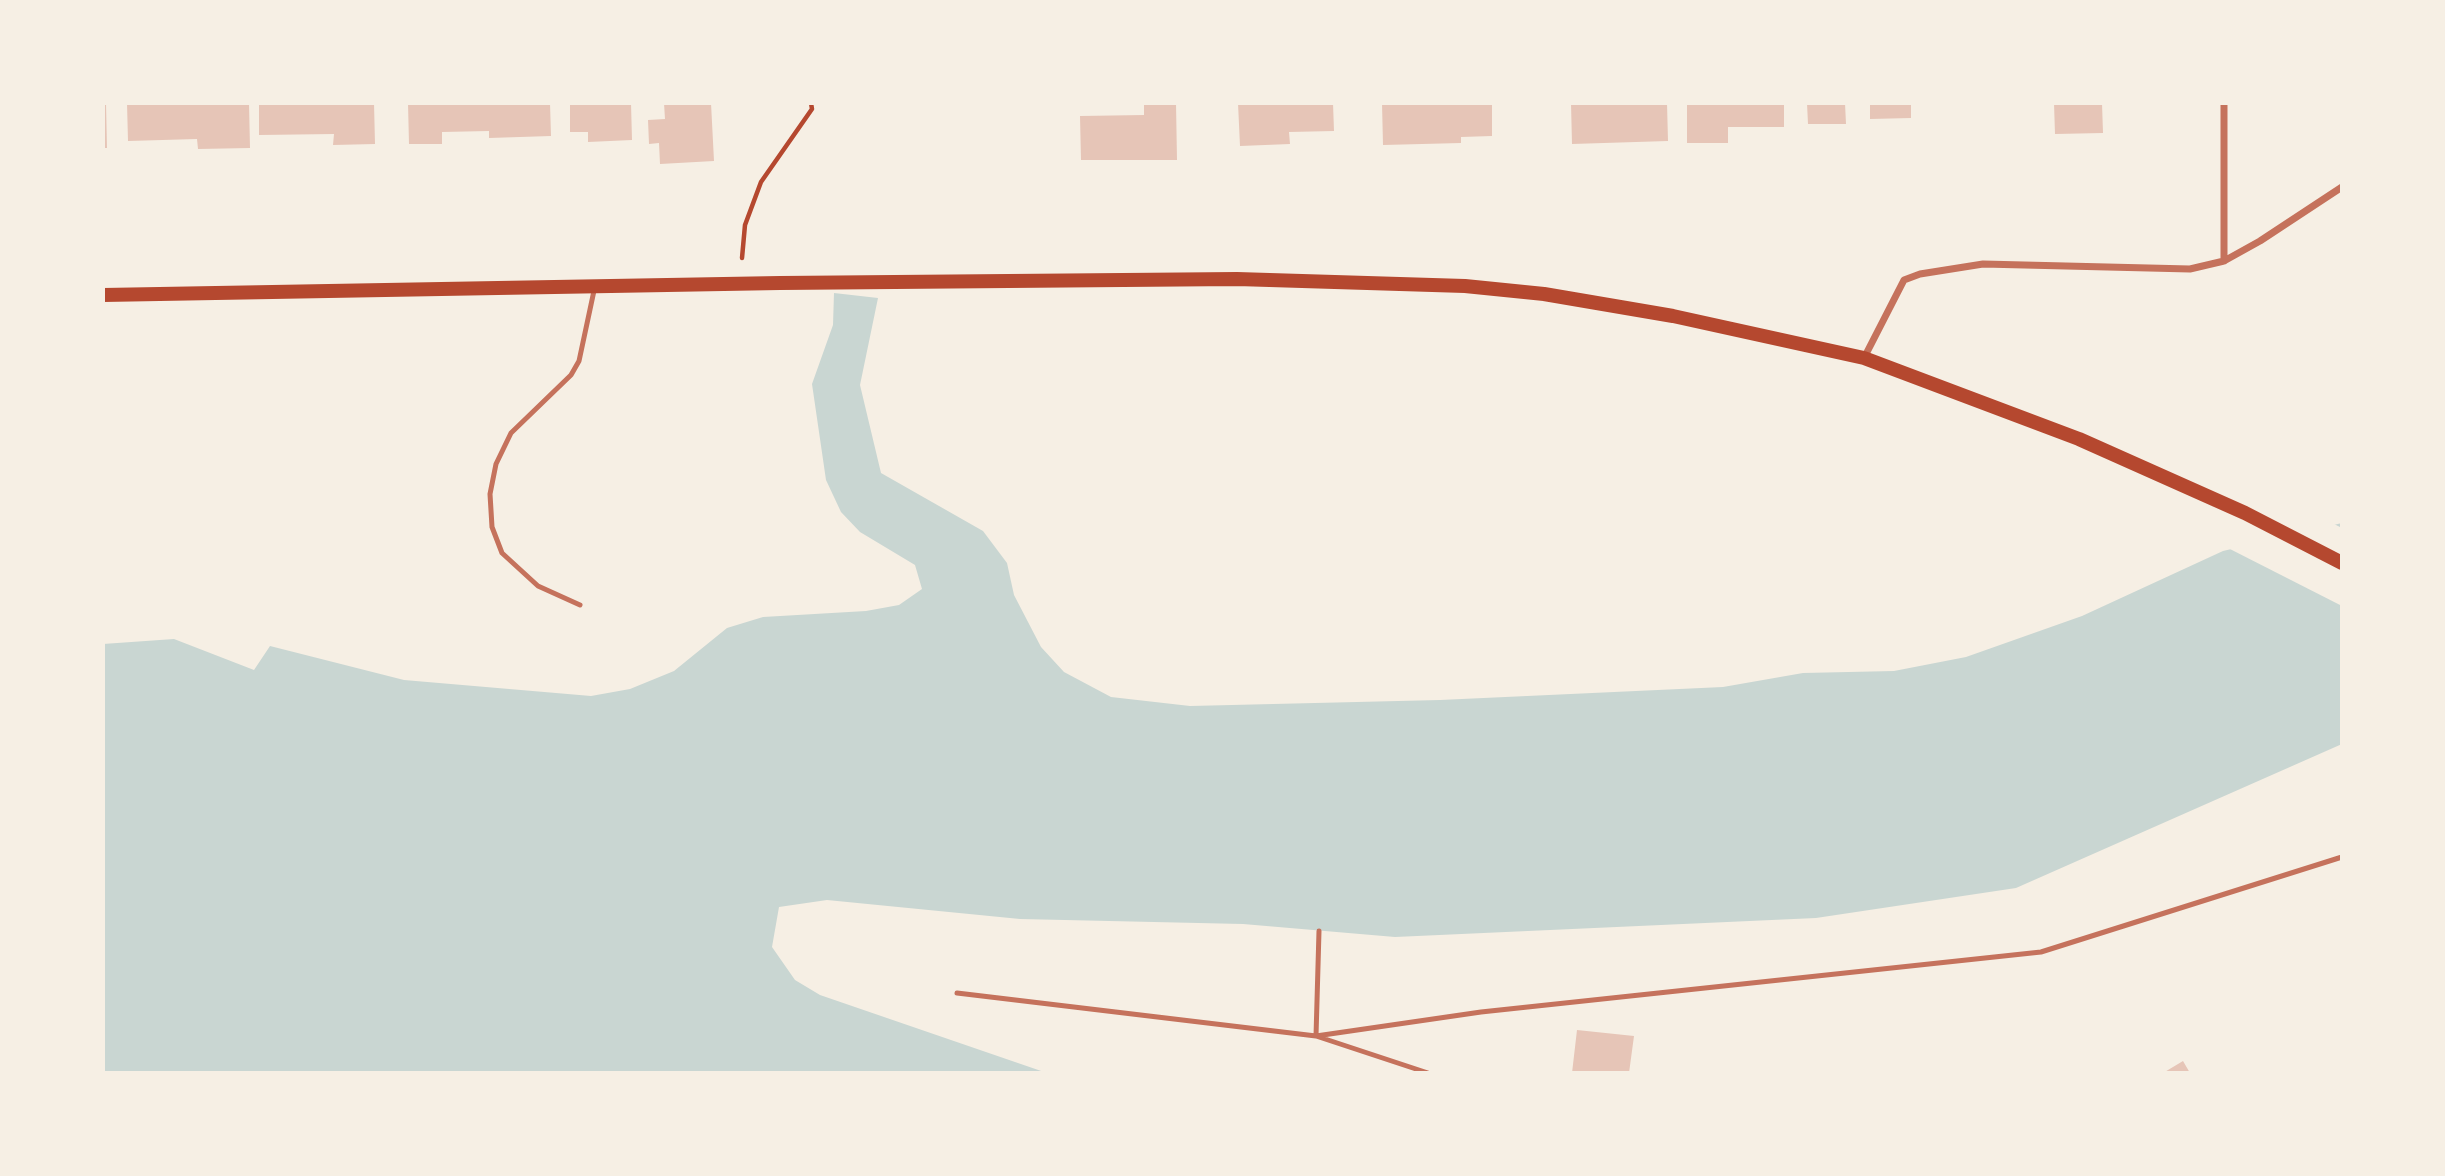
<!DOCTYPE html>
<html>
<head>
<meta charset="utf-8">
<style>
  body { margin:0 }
  #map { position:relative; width:2445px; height:1176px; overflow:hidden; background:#f6efe4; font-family:Rubik,sans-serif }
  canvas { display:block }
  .frame { position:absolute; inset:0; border:105px solid #f6efe4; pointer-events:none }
</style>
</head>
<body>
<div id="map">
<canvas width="2445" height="1176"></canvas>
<div class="frame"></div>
</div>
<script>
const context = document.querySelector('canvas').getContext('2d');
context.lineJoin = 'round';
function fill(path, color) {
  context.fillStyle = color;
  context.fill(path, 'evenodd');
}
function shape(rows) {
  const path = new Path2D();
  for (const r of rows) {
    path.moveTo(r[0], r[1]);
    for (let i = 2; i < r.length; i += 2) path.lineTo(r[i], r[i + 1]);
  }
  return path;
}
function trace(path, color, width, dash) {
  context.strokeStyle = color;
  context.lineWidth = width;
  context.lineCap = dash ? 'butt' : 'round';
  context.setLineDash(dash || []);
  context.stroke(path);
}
const water = shape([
  [834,293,878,298,860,385,881,473,983,531,1007,563,1014,595,1041,647,1064,672,1111,697,1190,706,1440,700,1723,687,1803,673,1894,671,1966,657,2082,616,2223,551,2342,523,2342,744,2016,888,1816,918,1395,937,1243,924,1020,919,827,900,779,907,772,947,795,980,820,995,1047,1073,103,1073,103,644,174,639,254,670,270,646,404,680,591,696,630,689,674,671,727,628,763,617,866,611,899,605,922,589,915,565,860,532,841,512,826,480,812,384,833,325]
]);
const pier = shape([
  [2330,522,2342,528,2342,606,2226,547]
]);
const building = shape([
  [103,103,106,103,107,148,103,148],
  [127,103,249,103,250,148,198,149,197,139,128,141],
  [259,103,374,103,375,144,333,145,334,134,259,135],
  [408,103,550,103,551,136,489,138,489,131,442,132,442,144,409,144],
  [570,103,631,103,632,140,588,142,588,132,570,132],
  [664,103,711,103,714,161,660,164,659,143,649,144,648,120,665,119],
  [1144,103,1176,103,1177,160,1081,160,1080,116,1144,115],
  [1238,103,1333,103,1334,131,1289,132,1290,144,1240,146],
  [1382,103,1492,103,1492,136,1461,137,1461,143,1383,145],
  [1571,103,1667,103,1668,141,1572,144],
  [1687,103,1784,103,1784,127,1728,127,1728,143,1687,143],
  [1807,103,1845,103,1846,124,1808,124],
  [1870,103,1911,103,1911,118,1870,119],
  [2054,103,2102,103,2103,133,2055,134],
  [1577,1030,1634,1036,1629,1073,1572,1073],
  [2183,1061,2190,1073,2163,1073]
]);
const path = shape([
  [742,258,745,225,761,182,812,109,811,103]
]);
const service = shape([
  [580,605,538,586,502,553,492,527,490,494,496,464,511,433,571,375,579,361,595,286],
  [1319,931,1316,1036,1428,1073],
  [957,993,1316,1036,1481,1012,2041,952,2342,857]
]);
const minor = shape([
  [2224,103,2224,261],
  [1864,358,1904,280,1920,274,1983,264,2190,269,2224,261,2260,241,2342,187]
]);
const secondary = shape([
  [103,295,780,283,1237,279,1465,286,1544,294,1673,316,1864,358,2079,439,2245,513,2342,563]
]);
fill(water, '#c9d6d2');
fill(pier, '#f6efe4');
fill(building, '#e6c5b7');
trace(path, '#b5482f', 4.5);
trace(service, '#c5725c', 5);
trace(minor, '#c5725c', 7);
trace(secondary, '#b5482f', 14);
</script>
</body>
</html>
